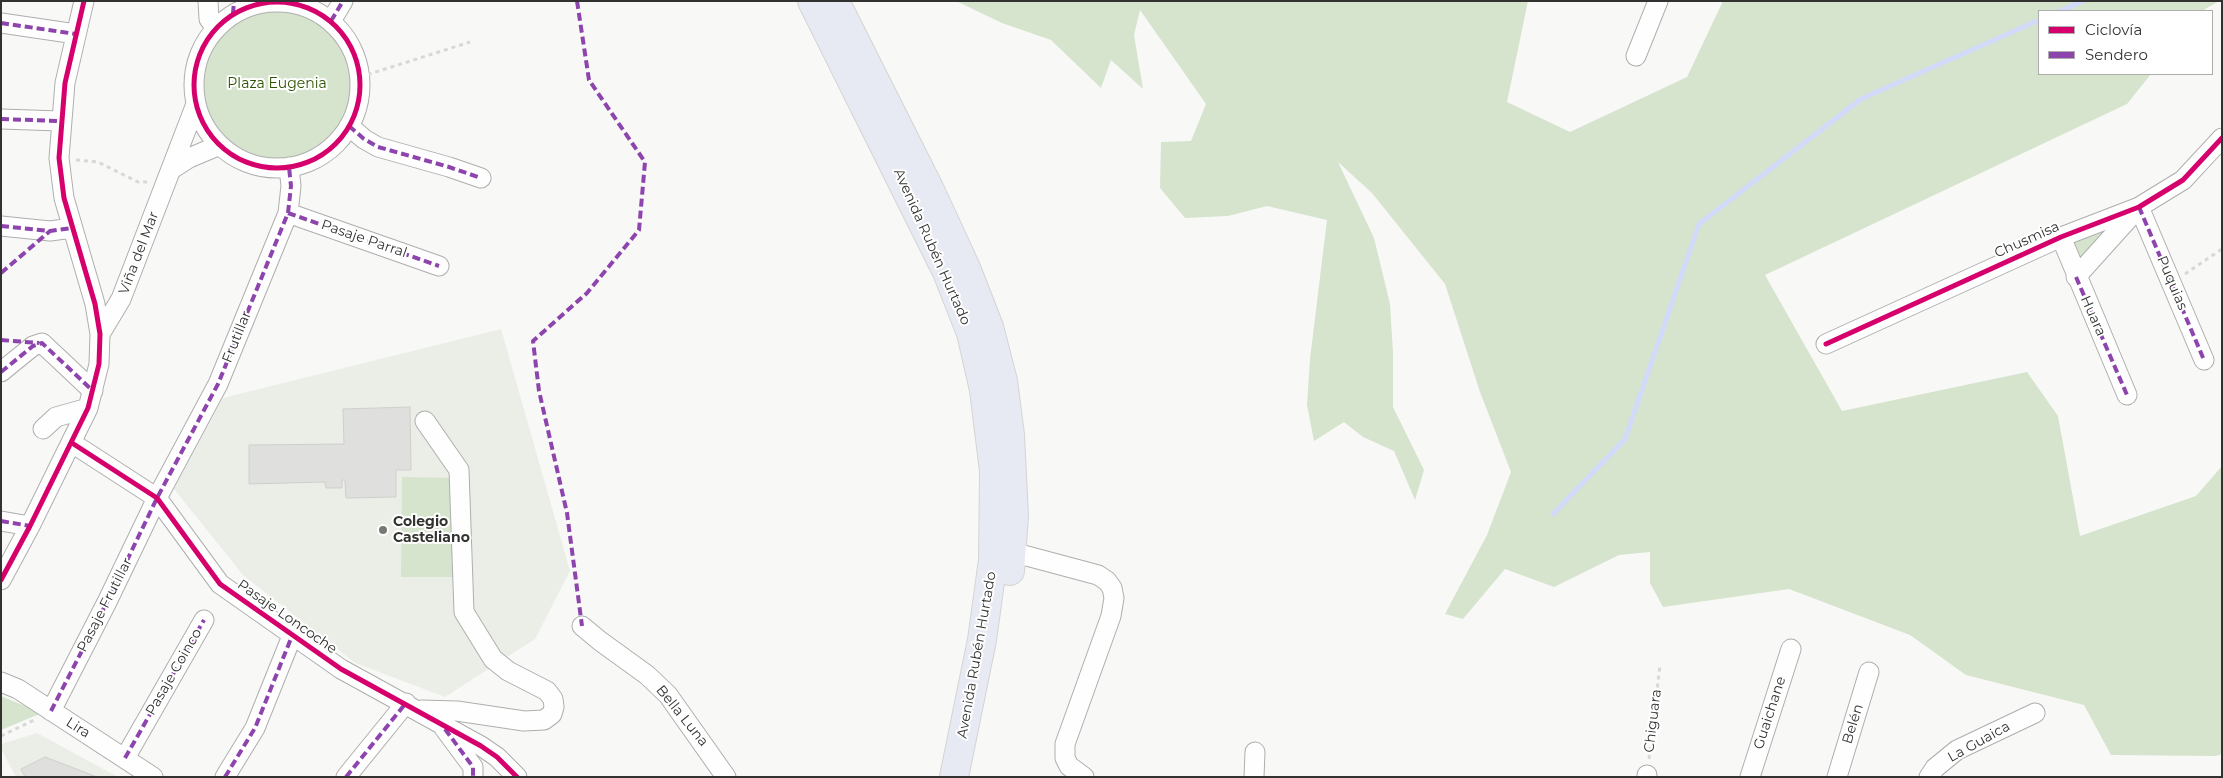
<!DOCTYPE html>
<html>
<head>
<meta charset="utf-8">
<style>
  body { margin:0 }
  #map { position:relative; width:2223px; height:778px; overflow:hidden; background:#f8f9f7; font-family:Montserrat,sans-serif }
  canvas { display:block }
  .frame { position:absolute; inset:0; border:2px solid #323331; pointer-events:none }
  .legend { position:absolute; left:2038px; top:10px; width:175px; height:65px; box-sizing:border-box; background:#fff; border:1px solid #adadad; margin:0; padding:6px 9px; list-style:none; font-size:15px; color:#323331 }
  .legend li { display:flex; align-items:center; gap:10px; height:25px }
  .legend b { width:25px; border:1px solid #adadad }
</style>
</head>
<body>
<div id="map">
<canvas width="2223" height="778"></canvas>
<div class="frame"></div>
<ul class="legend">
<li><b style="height:6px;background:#d6006c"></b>Ciclovía</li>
<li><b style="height:6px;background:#8e44ad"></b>Sendero</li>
</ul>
</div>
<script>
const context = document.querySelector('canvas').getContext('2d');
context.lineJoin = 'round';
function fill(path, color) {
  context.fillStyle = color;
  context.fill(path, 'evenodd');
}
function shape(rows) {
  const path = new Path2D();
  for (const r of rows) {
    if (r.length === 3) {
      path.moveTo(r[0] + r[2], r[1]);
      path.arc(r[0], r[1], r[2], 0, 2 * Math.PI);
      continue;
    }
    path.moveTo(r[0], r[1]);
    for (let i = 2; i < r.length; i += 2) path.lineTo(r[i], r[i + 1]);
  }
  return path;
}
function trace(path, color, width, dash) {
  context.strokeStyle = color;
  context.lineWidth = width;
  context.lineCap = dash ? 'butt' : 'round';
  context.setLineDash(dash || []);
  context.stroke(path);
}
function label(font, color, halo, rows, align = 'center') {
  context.font = font + ' Montserrat,sans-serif';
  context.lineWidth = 4;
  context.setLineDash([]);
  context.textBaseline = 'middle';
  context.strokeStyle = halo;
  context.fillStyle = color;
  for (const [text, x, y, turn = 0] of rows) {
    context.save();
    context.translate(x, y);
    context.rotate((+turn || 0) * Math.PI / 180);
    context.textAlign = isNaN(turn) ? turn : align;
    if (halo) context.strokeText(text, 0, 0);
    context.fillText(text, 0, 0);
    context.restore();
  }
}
const built = shape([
  [501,329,570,571,535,639,445,697,355,663,243,575,174,489,223,398],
  [37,733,118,777,16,777,1,749,1,744]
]);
const green = shape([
  [956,1,1528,1,1507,102,1570,132,1687,77,1723,1,2219,1,2202,11,2039,11,2039,74,2151,74,2127,104,1765,275,1842,411,2027,372,2058,416,2080,536,2196,496,2222,466,2222,754,2216,756,2111,755,2084,705,1966,675,1910,635,1789,589,1663,607,1650,583,1650,552,1619,555,1554,587,1505,569,1463,619,1445,614,1487,535,1511,472,1480,392,1445,284,1372,193,1338,162,1374,238,1390,304,1393,353,1393,407,1424,470,1415,500,1394,451,1363,437,1344,422,1314,441,1307,405,1310,359,1327,220,1267,206,1228,216,1185,218,1160,188,1161,142,1191,141,1206,104,1140,10,1134,35,1143,89,1111,60,1101,88,1051,40,1002,23],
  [277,84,76],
  [2130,216,2078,266,2067,238],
  [402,477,455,478,454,577,401,577],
  [1,696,42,713,1,730]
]);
const stream = shape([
  [2060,11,2083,1],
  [1553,514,1625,439,1699,224,1861,99,2039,20]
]);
const building = shape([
  [410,407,411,470,396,470,396,497,346,498,345,480,342,480,342,488,326,488,325,482,249,484,249,445,344,444,343,409,410,407],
  [45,757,97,777,25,777,21,769,45,757]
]);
const path = shape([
  [360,77,470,42],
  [76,160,98,162,138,182,148,182],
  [2185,274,2222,249],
  [1,736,34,720],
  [1649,759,1660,665]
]);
const minor = shape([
  [208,1,209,19,216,28],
  [277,85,83],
  [331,21,343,1],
  [1,23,76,34],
  [1636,56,1658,1],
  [1,119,60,121],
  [349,126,364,139,378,147,449,167,481,178],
  [172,169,189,158,220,145],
  [288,213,439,266],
  [1,226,50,231,72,228],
  [2061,237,2127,395],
  [2076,277,2139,207,2204,360],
  [100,334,121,299,196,104],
  [1826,344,2061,237,2139,207,2183,180,2222,138],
  [1,372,33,346,42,343,93,391],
  [43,429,56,417,88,408],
  [72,443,157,498,220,584,341,669,481,746,497,757,517,777],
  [1,521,30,526],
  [1012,552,1098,575,1107,581,1112,588,1114,598,1111,616,1065,744,1065,758,1069,766,1084,777],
  [1,580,30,526,88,408,99,364,100,334,95,304,64,198,59,158,65,83,84,1],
  [582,626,600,641,647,675,668,695,726,777],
  [1,682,18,689,153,777],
  [421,710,457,711,524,721,544,720,552,714,554,707,553,699,547,691,508,671,493,659,464,612,459,470,425,421],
  [51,711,107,602,157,498,218,384,288,213,291,186,289,167],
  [444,728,473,767,473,777],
  [125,758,204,620],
  [1647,775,1647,777],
  [225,777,255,728,292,636],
  [346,777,406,703],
  [1254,777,1255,752],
  [1750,777,1791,649],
  [1837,777,1869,672],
  [1929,777,1935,768,1957,750,2035,713]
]);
const highway = shape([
  [812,1,947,272,971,333,984,390,994,471,993,560,982,640,954,777],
  [835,1,929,188,966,268,989,327,1003,381,1010,435,1014,516,1010,571]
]);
const quiet = shape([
  [577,1,589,80,645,162,639,230,587,293,533,341,539,391,567,513,582,626],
  [233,14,234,1],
  [331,21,343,1],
  [1,23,76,34],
  [1,119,60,121],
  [349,126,364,139,378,147,449,167,481,178],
  [2139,207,2204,360],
  [288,213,439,266],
  [1,226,50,231,72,228],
  [1,273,50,231],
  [2076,277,2127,395],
  [1,340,39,343],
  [1,372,33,346,42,343,93,391],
  [1,521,30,526],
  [51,711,107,602,157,498,218,384,288,213,291,186,289,167],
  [445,729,473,767,473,777],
  [125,758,204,620],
  [225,777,255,728,292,636],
  [346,777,406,703]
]);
const cycleway = shape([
  [277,85,83],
  [1826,344,2061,237,2139,207,2183,180,2222,138],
  [72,443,157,498,220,584,341,669,481,746,497,757,517,777],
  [1,580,30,526,88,408,99,364,100,334,95,304,64,198,59,158,65,83,84,1]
]);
const markers = [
  [383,530,5,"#777876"]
];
const parkNames = [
  ["Plaza Eugenia",277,84]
];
const streetNames = [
  ["Pasaje Parral",364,239,19],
  ["Chusmisa",2027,240,-24],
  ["Avenida Rubén Hurtado",932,247,66],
  ["Viña del Mar",139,253,-69],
  ["Puquias",2172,283,67],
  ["Huara",2093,316,66],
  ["Frutillar",237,337,-68],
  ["Pasaje Frutillar",105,605,-63],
  ["Pasaje Loncoche",287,617,35],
  ["Avenida Rubén Hurtado",977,655,-80],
  ["Pasaje Coinco",174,672,-60],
  ["Guaichane",1770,713,-72],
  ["Bella Luna",682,716,51],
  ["Chiguara",1653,721,-83],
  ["Belén",1853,724,-73],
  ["Lira",78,728,32],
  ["La Guaica",1979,742,-29]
];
const poiNames = [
  ["Colegio",393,522],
  ["Casteliano",393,538]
];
fill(built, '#eaeee7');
fill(green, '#d6e3cd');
trace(stream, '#d2dafa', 5);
fill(building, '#dfe0de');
trace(building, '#cfd0ce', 1);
trace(minor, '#aeafad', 21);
trace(highway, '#d4d4d3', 30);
trace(path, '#d7d8d7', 3, [4, 4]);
trace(minor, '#fefefe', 19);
trace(highway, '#e8eaf3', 28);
trace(quiet, '#8e44ad', 4, [8, 4]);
trace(cycleway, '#d6006c', 5);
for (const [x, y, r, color] of markers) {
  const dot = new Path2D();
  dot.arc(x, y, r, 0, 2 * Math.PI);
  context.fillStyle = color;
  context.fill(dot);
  trace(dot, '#fff', 2);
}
label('14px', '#2c5100', '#fff', parkNames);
label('14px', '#323331', '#fff', streetNames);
label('bold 14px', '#323331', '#fff', poiNames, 'left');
</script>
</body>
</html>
